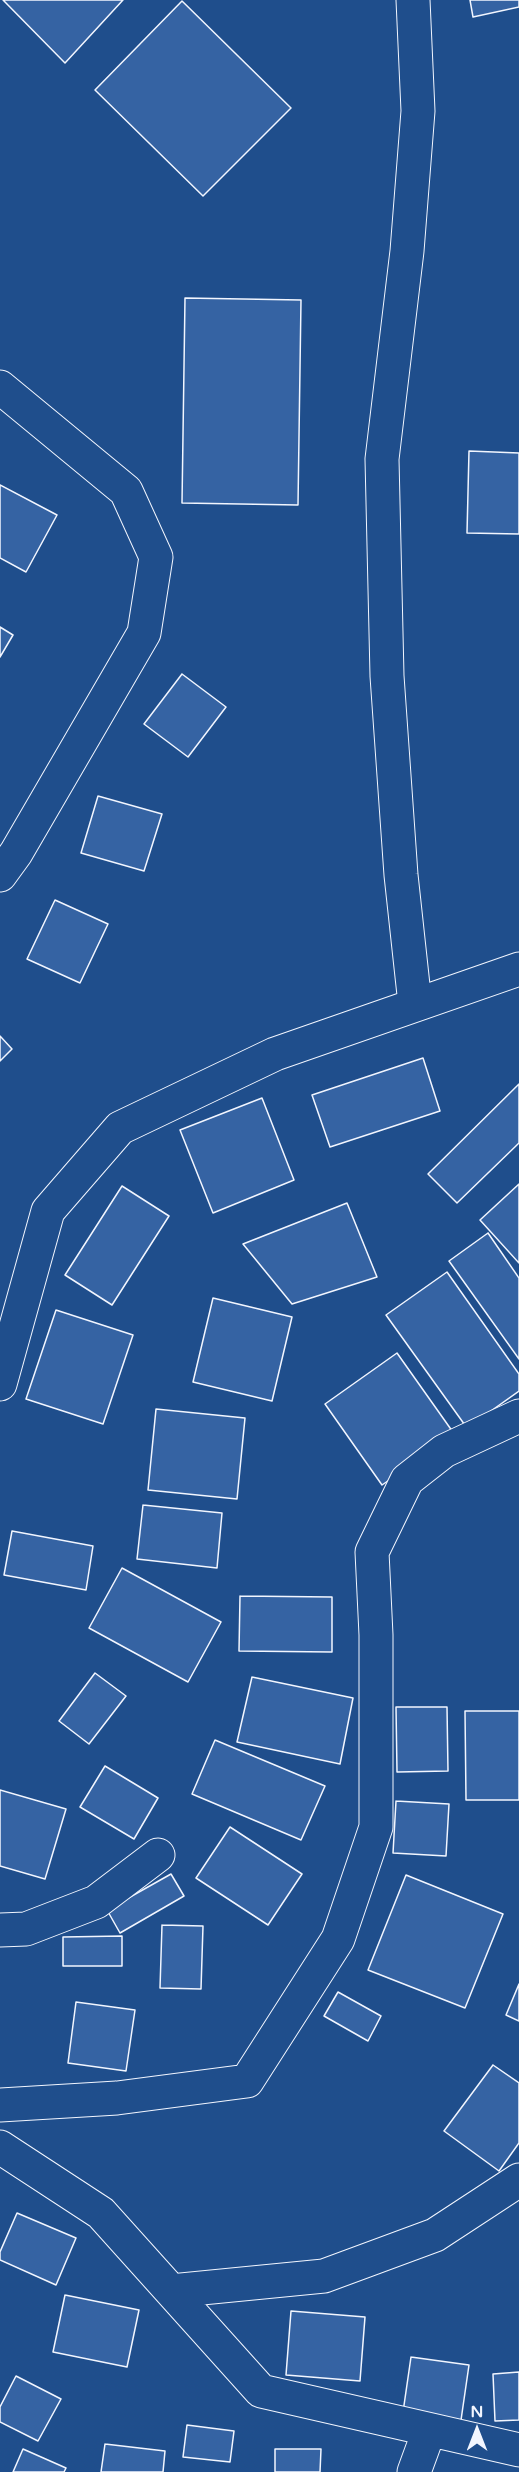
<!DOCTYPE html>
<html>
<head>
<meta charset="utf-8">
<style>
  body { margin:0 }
  #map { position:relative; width:519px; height:2472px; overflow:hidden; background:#1f4e8c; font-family:"Varela Round",sans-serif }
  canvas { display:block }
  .north { position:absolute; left:447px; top:2400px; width:60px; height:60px; -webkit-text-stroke:4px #1f4e8c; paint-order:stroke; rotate:0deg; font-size:16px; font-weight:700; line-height:24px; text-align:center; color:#f2f6ff }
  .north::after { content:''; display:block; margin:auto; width:21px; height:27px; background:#f2f6ff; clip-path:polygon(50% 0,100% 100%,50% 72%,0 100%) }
</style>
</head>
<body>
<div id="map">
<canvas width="519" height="2472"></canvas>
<div class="north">N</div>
</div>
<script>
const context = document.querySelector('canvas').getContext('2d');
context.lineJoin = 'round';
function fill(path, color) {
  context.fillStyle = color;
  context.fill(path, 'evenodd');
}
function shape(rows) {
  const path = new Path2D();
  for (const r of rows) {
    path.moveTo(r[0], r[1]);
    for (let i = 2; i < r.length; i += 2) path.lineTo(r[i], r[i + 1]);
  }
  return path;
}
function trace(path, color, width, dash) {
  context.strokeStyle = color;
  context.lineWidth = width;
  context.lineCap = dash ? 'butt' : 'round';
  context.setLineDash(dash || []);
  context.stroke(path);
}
const building = shape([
  [3,0,123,0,65,63,3,0],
  [470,0,519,0,519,7,473,17,470,0],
  [182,1,291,108,203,196,95,90,182,1],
  [185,298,301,300,298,505,182,503,185,298],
  [469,451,519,453,519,534,467,533,469,451],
  [0,485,57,515,26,572,0,558,0,485],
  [0,627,13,635,0,657,0,627],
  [182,674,226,707,188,757,144,724,182,674],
  [98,796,162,814,144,871,81,853,98,796],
  [55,900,108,924,80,983,27,959,55,900],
  [0,1036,12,1049,0,1061,0,1036],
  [423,1058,440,1111,330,1147,312,1095,423,1058],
  [519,1084,519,1143,457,1203,428,1174,519,1084],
  [262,1098,294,1180,213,1213,180,1130,262,1098],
  [519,1184,519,1263,480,1220,519,1184],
  [122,1186,169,1216,112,1305,65,1275,122,1186],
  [347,1203,377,1277,292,1304,243,1244,347,1203],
  [488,1233,519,1278,519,1359,449,1261,488,1233],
  [447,1272,519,1374,519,1391,467,1428,386,1315,447,1272],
  [213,1298,292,1317,272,1401,193,1382,213,1298],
  [56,1310,133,1335,103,1424,26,1399,56,1310],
  [397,1353,455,1435,382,1485,325,1404,397,1353],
  [156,1409,245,1418,237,1499,148,1490,156,1409],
  [143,1505,222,1513,217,1568,137,1559,143,1505],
  [12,1531,93,1546,86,1590,4,1575,12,1531],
  [122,1568,221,1622,188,1682,89,1628,122,1568],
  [240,1596,332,1597,332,1652,239,1651,240,1596],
  [95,1673,126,1696,89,1744,59,1721,95,1673],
  [252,1677,353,1698,340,1764,237,1742,252,1677],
  [396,1707,447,1707,448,1771,397,1772,396,1707],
  [465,1711,519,1711,519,1800,466,1800,465,1711],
  [215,1740,325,1786,301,1840,192,1794,215,1740],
  [105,1766,158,1798,134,1839,80,1807,105,1766],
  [0,1790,66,1809,45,1879,0,1866,0,1790],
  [396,1801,449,1804,446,1856,393,1853,396,1801],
  [230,1827,302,1874,268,1925,196,1878,230,1827],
  [171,1874,184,1896,120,1933,107,1910,171,1874],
  [406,1875,503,1914,465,2008,368,1970,406,1875],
  [162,1925,203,1926,201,1989,160,1988,162,1925],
  [122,1936,122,1966,63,1966,63,1937,122,1936],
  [519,1984,519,2021,506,2015,519,1984],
  [338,1992,381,2016,368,2041,324,2016,338,1992],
  [76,2002,135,2010,126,2071,68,2063,76,2002],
  [493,2065,519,2083,519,2143,499,2171,444,2131,493,2065],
  [17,2213,76,2238,56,2285,0,2260,0,2252,17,2213],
  [65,2295,139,2310,127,2367,53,2352,65,2295],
  [291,2311,365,2317,360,2381,286,2375,291,2311],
  [411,2357,469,2365,460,2427,402,2419,411,2357],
  [519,2372,519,2420,495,2421,493,2374,519,2372],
  [16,2376,61,2399,38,2441,0,2422,0,2407,16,2376],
  [187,2425,234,2431,230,2462,183,2457,187,2425],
  [105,2444,165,2451,163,2472,101,2472,105,2444],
  [23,2449,66,2468,64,2472,13,2472,23,2449],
  [275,2449,321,2449,320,2472,275,2472,275,2449]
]);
const minor = shape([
  [413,0,418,111,407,251,382,459,387,676,401,875,415,1004],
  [0,387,126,491,156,557,144,633,16,853,0,875],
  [0,1384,48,1211,120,1128,275,1054,519,969],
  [0,1930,26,1929,96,1902,158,1855],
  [0,2105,117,2098,247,2081,338,1939,376,1827,376,1635,372,1552,407,1480,444,1451,519,1416],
  [0,2147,101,2213,261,2391,519,2450],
  [171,2291,324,2276,435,2235,519,2180],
  [414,2472,429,2431]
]);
fill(building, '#3563a3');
trace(building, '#f2f6ff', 1.5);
trace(minor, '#f2f6ff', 35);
trace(minor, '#1f4e8c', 33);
</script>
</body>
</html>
